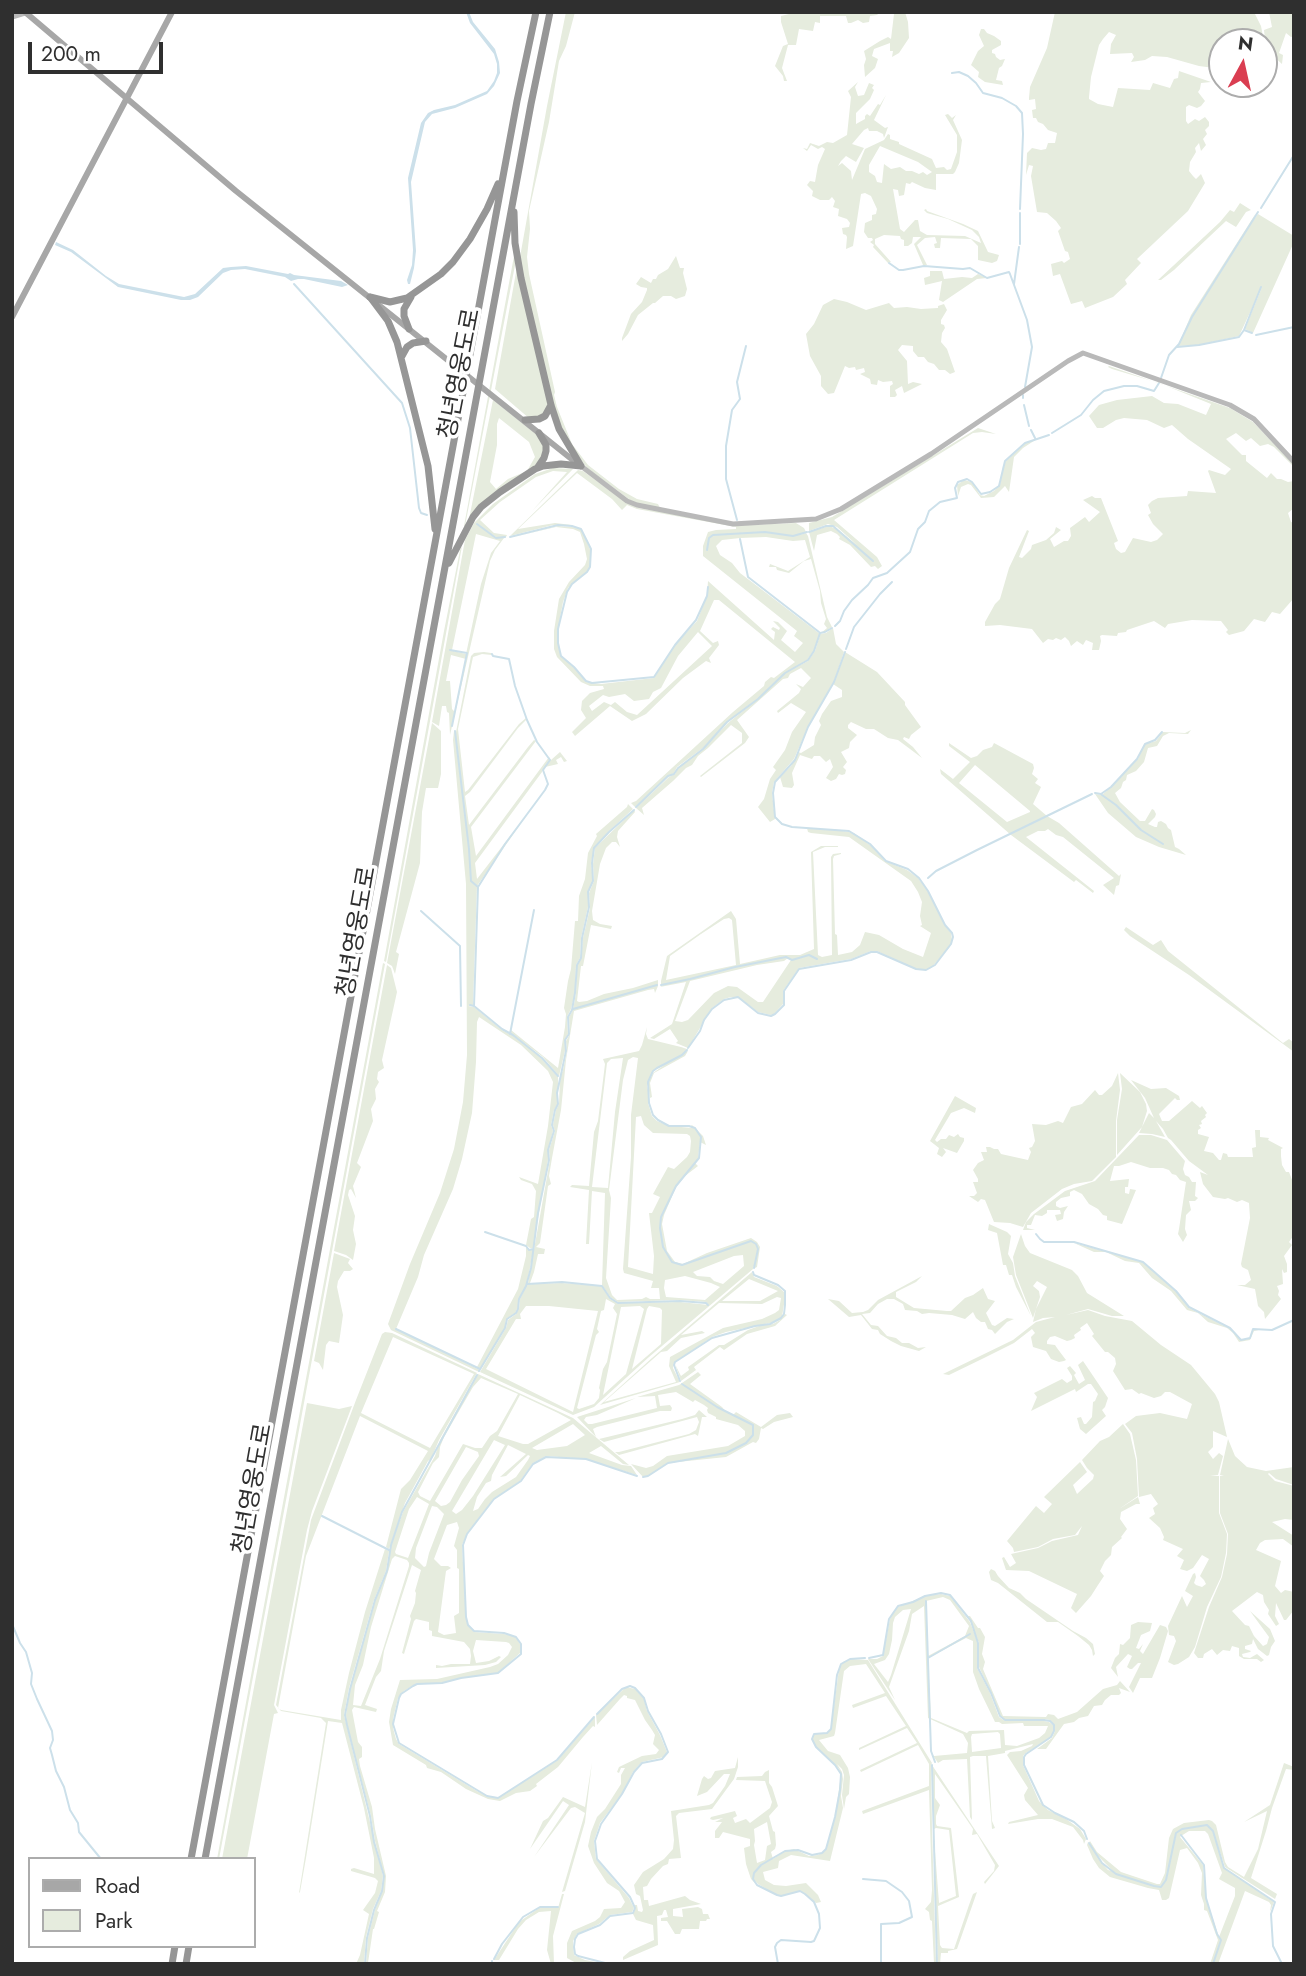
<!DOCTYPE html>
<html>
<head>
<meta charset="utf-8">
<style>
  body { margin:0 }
  #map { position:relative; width:1306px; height:1976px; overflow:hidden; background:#fff; font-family:Jost,sans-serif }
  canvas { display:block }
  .frame { position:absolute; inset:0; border:14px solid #2f2f2f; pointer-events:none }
  .legend { position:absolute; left:28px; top:1857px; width:228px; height:91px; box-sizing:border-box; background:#fff; border:2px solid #acacac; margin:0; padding:9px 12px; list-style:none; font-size:21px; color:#2f2f2f }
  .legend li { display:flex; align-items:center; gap:14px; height:35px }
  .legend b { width:35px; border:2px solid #acacac }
  .north { position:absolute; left:1208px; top:28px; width:70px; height:70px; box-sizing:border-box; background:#fff; border:2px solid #acacac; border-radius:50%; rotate:8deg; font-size:19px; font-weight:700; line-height:28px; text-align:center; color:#2f2f2f }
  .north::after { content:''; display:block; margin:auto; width:24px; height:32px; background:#da3e51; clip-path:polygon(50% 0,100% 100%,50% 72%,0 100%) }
  .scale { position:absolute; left:28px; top:42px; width:135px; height:32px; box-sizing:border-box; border:4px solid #2f2f2f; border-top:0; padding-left:9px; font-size:21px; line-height:24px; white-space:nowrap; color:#2f2f2f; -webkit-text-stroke:5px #fff; paint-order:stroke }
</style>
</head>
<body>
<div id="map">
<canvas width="1306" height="1976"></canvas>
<div class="frame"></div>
<ul class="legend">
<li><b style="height:9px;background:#a7a7a7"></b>Road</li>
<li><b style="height:19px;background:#e6ecde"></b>Park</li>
</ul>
<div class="north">N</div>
<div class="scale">200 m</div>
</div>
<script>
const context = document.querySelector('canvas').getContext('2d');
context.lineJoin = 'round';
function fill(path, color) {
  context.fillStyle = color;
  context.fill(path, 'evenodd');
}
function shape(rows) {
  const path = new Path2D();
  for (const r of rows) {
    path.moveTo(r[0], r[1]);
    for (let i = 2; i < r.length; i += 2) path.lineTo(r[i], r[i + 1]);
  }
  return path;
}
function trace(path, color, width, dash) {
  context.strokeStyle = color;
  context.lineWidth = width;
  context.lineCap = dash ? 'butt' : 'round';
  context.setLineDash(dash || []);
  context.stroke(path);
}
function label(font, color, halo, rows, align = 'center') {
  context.font = font + ' Jost,"Noto Sans KR",sans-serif';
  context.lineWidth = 7;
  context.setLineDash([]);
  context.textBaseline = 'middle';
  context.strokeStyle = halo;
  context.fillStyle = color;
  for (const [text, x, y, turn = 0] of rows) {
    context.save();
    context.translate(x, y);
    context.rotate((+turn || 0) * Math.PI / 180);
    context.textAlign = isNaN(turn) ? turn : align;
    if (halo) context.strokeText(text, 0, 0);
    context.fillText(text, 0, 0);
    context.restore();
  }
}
const green = shape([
  [566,12,575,12,566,46,559,61,549,122,529,211,530,229,527,257,529,274,555,392,554,395,557,407,572,444,588,465,619,489,637,499,658,504,660,508,642,505,630,500,587,468,574,450,560,424,555,410,530,310,520,257,547,106],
  [797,12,905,12,908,22,909,38,899,53,892,57,893,51,890,51,890,43,874,49,872,56,878,59,875,68,865,77,864,65,866,59,864,51,880,41,888,37,891,39,894,14,880,12,877,15,870,16,869,22,863,23,858,20,851,23,848,23,846,16,820,16,820,23,815,22,813,31,799,29,796,45,788,45,782,68,787,81,784,81,783,76,775,66,783,46,788,44,781,22,781,16],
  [1055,12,1254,12,1261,26,1264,42,1222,42,1222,50,1215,52,1213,61,1222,63,1222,69,1199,66,1167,57,1152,56,1145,60,1131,62,1134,57,1132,53,1110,54,1111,44,1116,35,1109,32,1103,39,1099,45,1091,77,1089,97,1089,99,1098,104,1113,107,1118,88,1150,90,1153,83,1170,88,1174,79,1178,78,1179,71,1211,82,1201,83,1200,89,1198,92,1205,101,1201,106,1197,108,1189,105,1186,107,1186,121,1188,124,1195,119,1199,121,1205,117,1209,122,1209,126,1205,130,1207,134,1203,139,1206,145,1201,151,1199,143,1195,148,1196,152,1190,162,1189,171,1193,176,1196,179,1201,174,1205,183,1188,211,1137,259,1141,263,1125,280,1127,284,1113,297,1085,308,1082,301,1071,304,1060,274,1053,276,1051,264,1062,261,1064,263,1070,259,1068,252,1065,251,1058,231,1061,228,1056,221,1047,213,1037,212,1031,176,1033,166,1029,165,1026,175,1027,153,1032,148,1041,150,1046,149,1048,143,1055,143,1057,133,1048,130,1043,124,1038,122,1036,118,1033,118,1032,110,1036,109,1035,99,1029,100,1029,98,1030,87,1047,48],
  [1269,12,1294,12,1294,36,1291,37,1286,33,1279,53,1283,55,1282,64,1271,54,1266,66,1264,63,1266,50,1264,30,1272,27],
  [981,29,984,29,987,33,994,36,1001,41,1001,45,992,50,992,53,995,54,996,57,1000,60,1005,59,1002,66,999,68,996,80,1002,81,1003,85,985,82,978,77,979,72,971,65,978,51,984,46,979,35],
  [858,82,855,87,858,96,864,95,869,83,874,85,872,88,874,90,870,99,856,113,856,124,865,119,865,116,867,114,870,116,878,104,880,105,886,95,874,120,885,128,888,127,884,138,883,134,877,131,869,131,868,128,864,130,852,144,864,148,856,162,846,156,841,161,838,166,842,163,851,171,852,180,865,149,884,140,888,134,890,135,890,139,899,142,899,144,932,159,936,168,944,167,947,170,951,169,957,152,957,135,945,115,948,114,952,118,956,115,953,120,962,140,959,163,955,172,953,174,936,174,936,190,925,188,912,182,910,184,906,183,904,195,899,196,898,190,893,189,900,229,904,232,915,220,918,220,920,231,927,235,965,236,981,243,979,237,972,230,948,219,927,213,924,210,926,209,927,211,963,224,978,231,988,252,999,255,997,261,992,263,978,260,978,246,971,239,941,238,940,248,935,248,934,244,937,243,935,237,925,238,917,245,927,265,923,265,914,244,921,237,913,237,912,243,908,246,904,246,904,240,901,239,900,236,884,235,875,239,875,244,891,262,888,263,873,247,874,245,870,242,873,240,872,238,868,238,864,232,865,223,872,220,872,215,876,214,877,209,871,196,865,193,861,194,853,246,846,249,847,237,846,235,843,234,842,228,849,227,850,223,847,219,838,216,839,209,833,207,835,201,832,197,829,200,820,200,812,196,813,191,807,185,810,181,815,182,818,165,825,149,822,147,818,149,811,145,807,151,803,148,807,149,810,143,819,146,827,142,833,143,847,135,851,97,848,91],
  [880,146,918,162,932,172,927,175,923,172,919,174,912,171,906,171,900,167,891,169,884,164,882,183,877,182,875,176,869,172,869,165],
  [1240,203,1251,210,1246,212,1236,227,1226,221,1174,270,1161,280,1158,280,1220,222,1230,210,1234,212],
  [1256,213,1250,225,1258,214,1294,236,1294,242,1253,333,1245,329,1262,287,1239,336,1198,345,1178,346,1191,315],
  [514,256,516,260,465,526,464,526],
  [676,256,680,268,684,268,683,273,687,289,685,296,676,299,671,296,663,296,655,303,653,303,638,315,628,334,622,341,622,338,631,314,642,302,647,290,647,288,641,287,636,284,641,277,651,283,653,279,656,279,658,275,668,269],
  [517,267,548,404,547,413,530,419,495,389],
  [930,271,942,271,944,279,962,277,972,278,978,274,987,278,977,279,943,302,939,300,942,281,925,285,924,278,930,276],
  [834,299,847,302,866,310,889,303,894,308,907,307,921,309,938,308,938,306,944,304,947,310,941,320,941,324,944,325,945,328,942,333,941,342,947,349,955,372,950,374,945,370,939,370,934,364,928,362,924,357,918,357,913,351,913,346,902,345,898,350,907,361,908,384,913,382,922,384,904,393,902,386,895,390,897,395,895,397,890,397,890,386,893,384,892,381,883,382,878,380,877,385,871,384,870,379,860,374,865,372,864,368,856,370,855,367,849,368,845,366,834,393,828,394,821,386,821,376,810,356,806,334,814,324,823,305],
  [1109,366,1230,408,1253,422,1294,465,1294,467,1274,447,1268,444,1260,446,1251,438,1246,441,1236,433,1226,439,1242,455,1246,455,1246,461,1267,478,1271,473,1277,479,1281,479,1288,482,1294,481,1294,508,1288,513,1291,522,1294,523,1294,598,1280,614,1272,612,1265,622,1254,619,1244,631,1229,635,1226,632,1228,630,1221,621,1192,620,1168,624,1165,628,1154,621,1127,630,1126,632,1118,633,1117,636,1102,635,1100,636,1101,641,1099,650,1092,650,1093,643,1086,640,1083,645,1077,641,1071,646,1069,641,1065,637,1061,640,1056,638,1053,640,1048,639,1043,643,1032,629,1000,625,985,626,985,622,995,604,1000,599,1009,568,1027,530,1029,531,1019,557,1022,558,1031,549,1032,545,1046,540,1054,533,1056,527,1061,530,1050,539,1054,547,1064,541,1068,541,1071,536,1070,528,1085,517,1089,522,1100,512,1083,500,1092,496,1095,498,1101,498,1118,541,1114,543,1116,549,1121,553,1125,552,1133,538,1151,542,1157,540,1163,534,1153,524,1148,515,1151,513,1148,505,1152,501,1158,498,1187,496,1188,491,1216,493,1208,471,1209,470,1225,475,1231,469,1188,439,1172,425,1164,428,1147,420,1124,418,1116,420,1103,428,1097,428,1089,416,1099,405,1117,400,1152,396,1164,403,1178,404,1206,415,1211,404,1159,383,1112,369,1108,367],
  [493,400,541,438,544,447,540,462,469,519],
  [499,418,529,442,535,457,527,471,508,479,496,489,490,482,497,445,497,424],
  [978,428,996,434,982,432,973,433,834,520,877,557,882,566,878,569,875,566,871,567,850,545,839,539,840,537,837,534,831,531,817,535,814,551,809,532,829,526,837,529,857,545,837,527,828,524,809,531,809,523,832,517],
  [1037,439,1023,448,1014,457,1009,492,1005,486,994,497,981,498,971,485,968,484,961,487,958,496,957,485,964,480,972,482,980,495,984,496,994,491,1000,484,1003,466,1006,461,1026,443],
  [553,468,573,469,532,511,567,472,553,471,536,477,500,502,480,520,494,533,507,535,506,537,496,537,477,524,496,538,504,538,495,550,490,561,450,735,449,713,447,712,446,706,442,706,439,726,432,722,465,540,474,523,493,504,535,474],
  [476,534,500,541,491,553,481,584,466,654,449,650,452,650],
  [451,655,466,659,455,712,452,709,450,681,446,681],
  [578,470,583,471,623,500,638,508,748,525,796,523,804,528,806,532,800,535,806,533,808,536,827,617,832,627,825,632,821,633,827,628,824,624,826,619,821,603,820,591,811,559,804,561,789,573,777,570,776,567,769,567,770,564,788,571,810,557,805,540,793,541,766,537,740,538,722,540,716,546,720,555,732,563,740,573,820,634,826,633,833,628,836,644,844,652,834,681,808,727,794,759,774,782,772,793,775,819,770,822,758,807,764,799,770,779,776,770,773,767,785,750,792,732,806,712,791,703,778,713,777,711,799,693,801,689,796,684,803,687,811,678,801,668,790,674,788,678,783,679,737,720,749,737,745,743,701,777,700,776,742,743,742,733,731,725,708,748,698,756,692,765,686,768,673,781,642,808,644,815,636,808,669,777,675,774,678,768,703,749,728,723,758,699,785,673,808,661,815,651,820,635,814,651,807,660,785,673,758,699,727,722,703,748,677,767,674,773,668,776,635,807,631,803,636,801,733,712,764,686,765,682,771,677,774,678,795,662,719,600,714,600,700,631,713,643,718,641,719,645,709,658,711,663,706,661,683,678,646,714,632,721,610,706,575,736,572,732,586,718,581,710,582,701,590,693,604,689,603,686,590,686,581,682,557,657,554,649,554,631,559,599,569,582,585,565,587,559,584,544,580,532,573,529,556,527,509,538,558,526,572,527,581,529,583,533,590,549,590,567,587,572,568,588,563,602,558,629,558,644,561,656,574,667,586,682,601,684,654,678,675,645,697,621,707,596,708,581,774,640,775,632,771,629,773,627,779,630,780,628,773,621,778,622,787,631,781,640,795,652,803,643,794,636,797,631,703,556,703,546,708,532,716,530,736,529,736,527,637,509,627,505,622,510,612,499,577,473,518,529,555,523,572,525,553,525,510,536],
  [698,632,712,646,637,715,627,712,615,702,611,705,604,702,592,711,589,706,603,695,609,697,625,694,634,701,649,699,653,692,661,688,678,656],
  [462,546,386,962,384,961,444,631,460,550],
  [484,652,491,653,492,655,482,654,473,657,458,729,465,792,468,790,519,724,526,718,526,720,518,728,470,792,465,796,469,825,528,747,534,740,536,741,471,827,476,856,549,757,551,760,560,752,567,761,564,762,561,757,556,760,558,764,545,767,543,769,542,772,475,863,477,879,531,809,477,886,473,1005,468,1006,474,1007,502,1030,514,1036,539,1056,558,1077,558,1103,554,1110,551,1125,553,1131,548,1150,548,1160,533,1248,530,1248,526,1245,531,1219,534,1217,536,1191,532,1184,521,1180,519,1177,538,1184,548,1126,553,1082,548,1071,521,1045,479,1017,477,1022,476,1062,472,1113,462,1159,453,1189,424,1255,418,1277,396,1329,480,1370,479,1372,391,1330,388,1324,410,1264,440,1193,454,1149,463,1102,467,1055,466,884,453,740,454,731,456,732,471,656,474,653],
  [845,652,877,672,905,702,905,705,921,727,911,735,909,739,904,737,903,739,913,747,922,758,898,740,888,738,874,729,866,729,851,722,848,725,848,728,857,735,850,742,849,748,841,752,847,762,843,767,846,770,845,774,842,775,839,774,836,779,831,781,826,778,833,767,830,759,826,762,820,756,814,756,812,759,800,755,792,773,794,785,792,788,783,787,780,777,791,766,798,752,801,753,814,745,815,737,821,725,819,721,822,714,831,701,842,697,842,690,833,684],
  [432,723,441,731,441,774,438,788,426,788,422,812,420,863,396,952,399,954,395,974,392,966,387,963],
  [1191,730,1188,734,1169,733,1163,736,1157,746,1148,748,1144,762,1136,771,1127,775,1126,780,1123,782,1121,788,1115,793,1120,802,1140,821,1145,821,1152,809,1154,810,1156,814,1155,817,1148,824,1155,827,1157,827,1158,822,1161,821,1166,824,1168,828,1171,830,1175,847,1179,849,1186,855,1159,847,1136,837,1108,813,1095,794,1102,795,1111,787,1138,759,1145,744,1156,741,1163,732,1185,733],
  [949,743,971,758,977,756,983,750,992,747,994,743,1033,764,1034,768,1032,774,1038,779,1035,783,1041,787,1033,804,1047,816,1059,823,1119,876,1121,874,1119,885,1116,886,1114,895,1103,885,1114,878,1063,837,1056,835,1048,829,1045,831,1038,831,1026,837,1094,891,1093,893,1076,880,1074,882,1011,835,941,774,940,769,953,779,970,762,949,746],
  [975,765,1030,811,1030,812,1007,822,959,783],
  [628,804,633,809,608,832,594,848,591,863,593,881,588,892,588,907,581,938,580,958,576,965,575,993,571,1009,567,1017,568,1034,565,1040,565,1051,559,1076,543,1057,511,1033,511,1030,558,1068,565,1027,566,1014,564,1008,568,981,571,969,575,921,578,921,579,896,585,879,588,853,597,836,596,834,627,807],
  [634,810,635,812,618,831,617,837,620,847,616,842,612,842,606,848,600,864,592,911,593,920,600,924,612,926,611,929,591,925,583,966,581,966,577,1001,579,1002,587,1001,604,994,633,988,658,980,658,986,655,993,654,989,648,990,574,1011,566,1060,561,1110,552,1158,549,1176,551,1184,548,1186,540,1243,536,1247,545,1249,544,1254,538,1254,534,1272,530,1283,528,1283,550,1160,549,1150,555,1131,553,1125,556,1110,559,1104,560,1078,563,1070,567,1051,566,1041,570,1034,569,1017,573,1010,576,993,577,965,581,958,583,938,590,908,589,893,594,881,593,864,595,848],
  [807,828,843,831,854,833,870,845,885,861,907,870,918,878,928,891,945,926,951,933,952,940,949,948,931,968,926,970,916,969,877,951,871,951,851,959,799,968,783,991,783,1004,774,1014,771,1015,758,1012,738,997,731,997,724,999,712,1008,688,1048,676,1043,678,1041,670,1029,654,1039,650,1038,672,1024,686,982,660,987,665,984,661,984,661,981,667,956,731,911,736,919,740,964,780,955,800,955,814,949,811,852,821,846,838,846,838,847,825,847,813,852,818,955,822,957,832,955,831,857,833,854,841,853,841,854,834,856,833,859,835,934,837,935,838,955,852,952,860,945,865,932,879,935,903,949,923,957,931,933,920,926,922,925,920,916,922,902,918,892,911,881,849,837,811,833,808,832],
  [729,918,732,920,736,965,666,980,670,956,701,934,724,919],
  [788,958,791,960,763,1002,758,1002,737,987,728,986,714,993,688,1020,682,1022,675,1021,690,981,757,965,784,961],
  [1126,927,1153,945,1161,940,1168,951,1283,1043,1289,1039,1294,1043,1294,1052,1189,975,1130,936,1124,930],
  [383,963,385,964,287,1495,219,1859,217,1859],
  [387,965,391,968,397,992,382,1060,384,1068,378,1072,377,1079,379,1082,375,1089,376,1099,371,1109,373,1121,357,1163,361,1167,353,1186,356,1198,351,1189,349,1190,348,1195,355,1216,353,1230,356,1244,353,1260,346,1255,334,1251],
  [647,1027,646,1034,648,1039,681,1047,687,1049,684,1053,688,1051,685,1056,654,1073,650,1083,652,1097,650,1098,648,1083,653,1073,673,1059,653,1071,647,1086,649,1094,648,1103,652,1116,657,1121,669,1126,693,1128,691,1126,692,1125,703,1136,706,1145,700,1142,698,1158,695,1163,698,1166,685,1176,676,1187,664,1215,662,1224,667,1251,675,1262,683,1264,707,1253,751,1238,757,1242,760,1247,757,1267,755,1268,755,1262,753,1269,649,1357,594,1407,573,1415,480,1372,506,1328,508,1320,516,1314,519,1309,520,1299,527,1284,562,1283,602,1286,610,1299,618,1303,680,1302,709,1305,706,1302,680,1300,618,1302,611,1298,602,1285,605,1193,592,1191,589,1244,586,1244,589,1190,570,1187,572,1185,589,1186,594,1132,598,1121,605,1064,603,1059,639,1051,642,1045],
  [633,1057,638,1058,631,1115,631,1157,623,1269,624,1273,653,1281,651,1288,659,1288,660,1299,650,1299,646,1297,642,1299,617,1300,612,1295,606,1278,611,1198,609,1190,623,1080,628,1060],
  [623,1058,615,1112,608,1188,592,1187,607,1063,611,1059],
  [641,1116,644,1125,653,1133,687,1134,690,1136,691,1141,690,1152,687,1157,674,1169,668,1167,653,1194,660,1197,652,1213,649,1213,654,1256,653,1274,628,1267,636,1117],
  [743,1255,744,1266,723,1284,714,1281,710,1277,697,1276,693,1272,734,1256],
  [685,1276,711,1283,720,1287,705,1300,666,1297,664,1288,665,1280],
  [606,1299,615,1304,613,1308,617,1314,607,1362,603,1369,599,1388,600,1390,599,1398,594,1404,579,1409,577,1408,596,1335,599,1332,597,1329,601,1311,604,1310],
  [526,1306,549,1306,598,1311,573,1412,486,1369,516,1319,521,1319,520,1314],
  [649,1306,660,1308,662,1310,661,1344,632,1369,647,1309],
  [621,1307,640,1306,644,1309,626,1374,603,1395],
  [1118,1073,1120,1090,1116,1121,1116,1157,1092,1181,1074,1184,1062,1189,1031,1213,1023,1227,1010,1223,994,1222,985,1200,981,1199,978,1202,969,1196,974,1196,977,1193,973,1182,978,1182,978,1179,973,1170,978,1163,984,1160,981,1152,987,1152,986,1147,990,1147,994,1149,998,1149,1001,1154,1028,1160,1031,1152,1029,1148,1032,1147,1035,1141,1032,1124,1046,1125,1058,1121,1063,1123,1071,1107,1082,1104,1095,1090,1099,1095,1102,1095,1112,1086],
  [1120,1073,1140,1092,1146,1104,1147,1111,1142,1127,1117,1155,1117,1120,1122,1089],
  [1131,1080,1151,1089,1166,1088,1179,1096,1180,1100,1177,1100,1175,1098,1159,1114,1162,1121,1169,1121,1192,1101,1200,1108,1202,1106,1207,1113,1205,1115,1206,1117,1201,1121,1202,1124,1199,1125,1201,1128,1198,1130,1198,1134,1209,1137,1204,1151,1213,1153,1219,1160,1221,1160,1223,1153,1227,1154,1228,1157,1253,1157,1252,1148,1256,1147,1255,1130,1260,1130,1260,1137,1269,1138,1268,1140,1283,1148,1281,1149,1281,1156,1282,1165,1286,1172,1289,1172,1294,1185,1294,1235,1289,1242,1292,1245,1284,1256,1287,1264,1287,1272,1284,1273,1282,1269,1283,1284,1277,1286,1279,1291,1278,1295,1281,1299,1265,1319,1264,1312,1258,1306,1255,1289,1237,1285,1245,1285,1251,1280,1248,1270,1242,1267,1241,1264,1250,1218,1249,1203,1242,1200,1237,1202,1228,1198,1225,1199,1213,1197,1203,1184,1200,1172,1208,1175,1189,1161,1171,1140,1168,1138,1163,1129,1156,1121,1165,1137,1152,1134,1139,1133,1149,1113,1154,1118,1145,1098],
  [955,1096,976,1108,975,1113,964,1108,951,1113,935,1140,937,1142,941,1139,946,1139,949,1135,954,1137,958,1134,960,1137,964,1138,964,1141,957,1153,943,1148,946,1152,942,1157,937,1154,939,1148,930,1141],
  [1139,1135,1151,1135,1167,1140,1185,1161,1183,1169,1185,1175,1189,1177,1192,1182,1196,1182,1195,1196,1198,1198,1195,1201,1189,1201,1191,1210,1186,1215,1185,1229,1187,1235,1183,1242,1178,1234,1179,1229,1186,1182,1180,1180,1176,1175,1172,1174,1169,1170,1163,1168,1150,1168,1131,1162,1119,1166,1114,1166,1110,1181,1129,1179,1128,1187,1125,1187,1125,1193,1129,1194,1130,1189,1136,1190,1122,1224,1107,1220,1107,1216,1103,1215,1098,1209,1089,1204,1082,1194,1074,1190,1070,1192,1070,1196,1061,1198,1056,1202,1056,1206,1060,1208,1068,1206,1064,1212,1063,1219,1057,1221,1055,1215,1061,1214,1060,1210,1047,1210,1047,1213,1042,1216,1035,1215,1031,1225,1027,1225,1027,1228,1035,1230,1023,1230,1026,1222,1034,1214,1065,1191,1095,1181],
  [989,1224,1007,1232,1011,1236,1008,1254,1013,1263,1015,1276,1031,1316,1016,1287,1012,1275,1009,1275,1006,1265,1003,1265,997,1233,988,1230],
  [1021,1234,1025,1246,1030,1253,1072,1270,1078,1276,1087,1293,1124,1316,1112,1316,1088,1309,1066,1315,1088,1310,1105,1316,1132,1321,1161,1345,1191,1365,1215,1394,1219,1402,1227,1437,1213,1431,1213,1447,1208,1452,1213,1459,1219,1453,1223,1456,1218,1475,1210,1476,1219,1476,1219,1513,1227,1534,1226,1553,1221,1577,1207,1607,1195,1647,1189,1657,1178,1664,1174,1665,1168,1662,1176,1641,1174,1636,1169,1635,1168,1626,1182,1596,1187,1607,1193,1596,1185,1591,1193,1574,1195,1573,1196,1577,1194,1583,1196,1585,1202,1587,1206,1584,1204,1580,1200,1576,1209,1559,1202,1555,1193,1568,1187,1571,1180,1569,1184,1560,1177,1556,1183,1549,1163,1540,1164,1537,1160,1528,1149,1518,1155,1514,1153,1508,1158,1504,1151,1494,1139,1497,1137,1459,1132,1433,1125,1424,1136,1416,1160,1413,1187,1419,1192,1404,1170,1392,1165,1392,1161,1396,1154,1398,1141,1393,1139,1394,1132,1389,1125,1390,1113,1371,1116,1364,1115,1358,1108,1352,1105,1352,1092,1336,1094,1334,1087,1323,1080,1328,1081,1330,1074,1335,1075,1338,1071,1340,1067,1341,1055,1336,1050,1337,1047,1341,1047,1344,1055,1345,1057,1348,1066,1360,1064,1361,1059,1362,1051,1359,1046,1351,1033,1347,1031,1337,1035,1333,1032,1329,1014,1343,984,1358,949,1375,943,1374,1013,1340,1036,1322,1055,1317,1043,1318,1033,1322,1036,1309,1047,1287,1037,1281,1033,1286,1039,1291,1040,1297,1033,1318,1016,1275,1013,1257],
  [1074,1243,1143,1262,1176,1291,1186,1302,1189,1308,1230,1329,1241,1340,1249,1339,1253,1330,1259,1330,1254,1331,1250,1340,1239,1342,1233,1333,1227,1328,1208,1322,1198,1313,1187,1310,1171,1291,1152,1278,1139,1263,1125,1261,1106,1252,1094,1252],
  [526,1247,529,1250,533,1250,530,1268,526,1286,519,1299,518,1307,515,1313,506,1319,505,1328,481,1369,477,1367,518,1289,526,1256],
  [334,1253,350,1259,348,1263,353,1269,350,1271,344,1271,338,1281,337,1287,343,1315,339,1343,329,1341,326,1345,323,1370,319,1363,314,1361],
  [752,1272,754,1277,777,1286,784,1292,785,1298,782,1317,785,1314,787,1315,775,1326,747,1334,724,1350,720,1347,694,1367,696,1370,681,1381,675,1364,681,1376,689,1370,688,1367,719,1345,724,1345,748,1330,759,1326,773,1324,780,1320,770,1323,726,1332,712,1337,674,1363,673,1368,680,1382,600,1405,652,1358],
  [749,1279,778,1291,760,1301,722,1301],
  [777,1297,781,1298,779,1310,775,1313,762,1319,723,1328,670,1357,669,1366,676,1382,604,1402,661,1352,667,1351,681,1338,705,1333,702,1331,681,1335,719,1303,762,1304],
  [922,1276,916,1282,896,1292,896,1297,914,1308,947,1311,951,1311,965,1298,973,1295,983,1288,988,1299,995,1301,986,1313,992,1325,995,1326,1007,1318,1014,1319,1007,1322,995,1334,992,1330,988,1329,985,1322,981,1322,976,1318,973,1312,965,1319,952,1315,929,1313,922,1314,917,1311,905,1310,903,1304,894,1299,887,1299,878,1304,870,1313,862,1314,871,1325,878,1326,887,1336,896,1338,902,1343,909,1343,918,1348,926,1347,919,1351,901,1346,891,1341,880,1334,878,1330,872,1329,861,1315,849,1317,828,1299,839,1301,852,1313,863,1312,868,1310,878,1300],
  [385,1332,392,1333,477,1373,439,1440,431,1459,428,1461,405,1503,389,1549,386,1547,401,1489,410,1480,428,1451,360,1416,306,1556,278,1708,281,1710,341,1720,341,1710,349,1673,365,1612,385,1549,389,1551,386,1571,374,1600,349,1688,344,1715,383,1876,381,1891,373,1909,366,1937,364,1964,356,1964,360,1955,369,1914,363,1910,375,1893,378,1881,375,1878,351,1871,351,1869,354,1868,374,1874,374,1858,364,1808,342,1723,328,1721,306,1858,300,1892,299,1893,326,1723,321,1718,281,1711,276,1705,311,1520,356,1400,382,1334],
  [393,1337,474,1374,430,1448,361,1413],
  [1083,1361,1108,1398,1105,1407,1102,1410,1106,1416,1086,1434,1080,1429,1077,1418,1081,1417,1084,1424,1086,1424,1092,1417,1093,1402,1095,1401,1098,1394,1091,1384,1088,1384,1076,1392,1075,1389,1031,1411,1037,1397,1034,1393,1062,1379,1067,1383,1072,1380,1072,1376,1067,1368,1070,1366,1076,1373,1074,1375,1079,1384,1085,1380,1078,1365],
  [698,1372,701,1375,690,1384,722,1407,726,1412,733,1415,736,1412,761,1427,777,1415,790,1413,793,1417,774,1422,763,1429,761,1428,759,1439,756,1443,753,1442,726,1457,668,1463,648,1476,643,1477,631,1464,646,1468,653,1466,667,1456,728,1446,745,1436,745,1431,738,1425,716,1419,716,1417,708,1413,707,1410,708,1408,704,1405,695,1400,693,1402,676,1392,658,1395,660,1406,670,1405,672,1408,671,1411,660,1411,597,1427,593,1429,596,1437,577,1417,636,1398,597,1415,586,1417,584,1420,588,1424,592,1424,657,1408,655,1396,637,1397,679,1385],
  [478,1374,573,1418,629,1465,623,1464,601,1446,589,1453,622,1465,631,1466,637,1475,586,1459,546,1456,533,1463,520,1481,494,1499,467,1534,462,1545,466,1617,468,1625,474,1632,504,1634,516,1637,520,1644,520,1653,498,1673,461,1678,442,1683,417,1683,404,1691,398,1698,393,1719,393,1728,396,1739,399,1744,477,1791,487,1796,498,1798,558,1760,595,1717,595,1727,593,1726,583,1737,558,1767,536,1784,537,1786,530,1791,516,1793,500,1801,488,1799,466,1789,441,1772,427,1768,426,1765,393,1745,389,1722,391,1709,400,1680,437,1679,490,1667,498,1664,508,1655,512,1647,509,1643,506,1642,476,1640,473,1651,476,1663,489,1661,499,1656,501,1657,496,1662,485,1665,436,1668,436,1665,442,1666,451,1664,470,1664,471,1656,470,1649,464,1642,432,1636,432,1631,429,1630,429,1622,416,1619,414,1621,404,1654,402,1653,411,1619,410,1616,415,1603,416,1593,415,1591,421,1570,412,1565,384,1651,381,1671,376,1677,365,1705,377,1709,376,1712,354,1707,352,1710,358,1742,362,1747,362,1757,359,1759,360,1766,372,1807,375,1829,386,1876,385,1892,377,1911,379,1912,374,1929,373,1929,368,1963,366,1964,368,1938,375,1910,382,1892,384,1876,375,1841,371,1816,347,1725,346,1715,350,1689,375,1600,387,1571,391,1545,403,1512,435,1456,440,1440,469,1388],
  [481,1378,518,1394,497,1431,490,1436,482,1448,475,1448,463,1444,430,1501,420,1496,418,1492,433,1463,439,1457,440,1447,444,1437,473,1387],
  [520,1395,558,1413,571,1420,528,1444,523,1444,498,1436],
  [573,1424,585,1435,567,1446,537,1450,532,1448],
  [494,1440,505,1445,473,1496,462,1510,456,1514,452,1511],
  [508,1445,526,1454,500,1477,506,1476,528,1455,530,1456,528,1460,516,1477,492,1492,485,1499,478,1509,473,1511,477,1497,486,1483,491,1481,492,1475],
  [466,1447,478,1452,479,1456,462,1480,450,1502,446,1505,441,1506,435,1501],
  [417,1497,429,1504,408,1558,396,1554,395,1552,409,1509],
  [432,1506,437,1507,444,1514,429,1553,426,1566,424,1567,415,1558,416,1548],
  [457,1522,459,1528,454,1546,457,1550,457,1568,459,1569,459,1613,454,1616,456,1633,444,1635,438,1632,446,1571,451,1568,448,1566,441,1566,434,1559,447,1525],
  [395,1556,407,1560,409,1563,409,1566,380,1659,361,1706,353,1705,355,1685,363,1665,371,1627,392,1559],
  [307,1403,339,1409,352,1406,312,1511,307,1530,274,1705,278,1713,274,1714,247,1859,222,1859],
  [699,1410,707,1417,702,1417,698,1436,695,1434,619,1455,615,1452,619,1452,689,1434,696,1430,699,1422,697,1417,604,1442,599,1439,682,1419,695,1415],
  [1123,1424,1130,1434,1136,1460,1138,1496,1119,1509,1138,1497,1140,1504,1136,1504,1121,1512,1120,1519,1127,1529,1121,1537,1122,1538,1112,1547,1111,1555,1105,1561,1100,1571,1104,1576,1098,1585,1091,1596,1076,1613,1071,1608,1077,1594,1029,1571,1006,1570,1002,1558,1004,1557,1010,1567,1016,1563,1011,1554,1038,1548,1052,1541,1078,1535,1082,1526,1075,1535,1053,1539,1038,1547,1014,1552,1013,1548,1007,1541,1036,1506,1044,1513,1052,1504,1044,1497,1080,1462,1087,1472,1073,1485,1077,1494,1093,1479,1094,1475,1087,1468,1082,1460,1100,1441,1109,1437],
  [1228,1439,1235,1456,1247,1467,1266,1471,1294,1467,1294,1485,1276,1479,1269,1473,1268,1474,1275,1481,1294,1486,1294,1520,1285,1519,1272,1522,1294,1536,1294,1547,1283,1539,1265,1540,1260,1543,1256,1550,1281,1561,1275,1586,1281,1593,1285,1590,1294,1592,1294,1610,1286,1620,1284,1620,1276,1603,1275,1616,1279,1624,1276,1626,1268,1614,1269,1610,1264,1602,1263,1595,1257,1592,1232,1611,1245,1625,1249,1626,1254,1636,1263,1646,1267,1644,1269,1637,1250,1611,1270,1629,1275,1641,1271,1647,1269,1655,1267,1656,1258,1649,1253,1639,1252,1644,1245,1646,1245,1649,1251,1651,1250,1652,1242,1654,1243,1657,1250,1658,1257,1654,1264,1660,1261,1662,1257,1659,1244,1659,1239,1656,1239,1648,1232,1646,1230,1651,1223,1650,1217,1655,1212,1649,1204,1654,1203,1658,1198,1658,1194,1653,1209,1607,1222,1577,1227,1554,1228,1534,1220,1513,1220,1476,1224,1475,1220,1475],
  [991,1569,995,1571,998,1576,1009,1588,1020,1593,1026,1599,1073,1631,1086,1638,1093,1644,1095,1654,1093,1656,1092,1650,1089,1645,1078,1636,1058,1622,1047,1622,998,1583,991,1580,989,1572],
  [941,1594,950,1596,970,1622,978,1643,977,1668,990,1693,999,1717,1005,1721,1044,1721,1049,1722,1053,1725,1054,1731,1051,1737,1026,1753,1023,1756,1023,1765,1039,1801,1048,1810,1066,1819,1080,1829,1086,1839,1084,1844,1083,1840,1073,1827,1052,1819,1038,1819,1008,1824,1009,1822,1038,1815,1025,1800,1024,1795,1028,1788,1007,1755,1010,1752,1021,1751,1032,1746,1033,1744,1005,1751,1005,1753,988,1756,992,1821,995,1828,992,1829,986,1756,973,1756,970,1757,972,1820,970,1817,967,1759,943,1760,938,1763,932,1754,934,1756,967,1753,968,1743,963,1734,928,1718,924,1606,912,1614,909,1631,889,1687,895,1700,868,1659,877,1659,883,1656,890,1619,896,1608,925,1596],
  [943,1597,950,1600,969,1626,965,1636,928,1656,926,1601],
  [911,1609,891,1675,888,1682,874,1664,885,1660,889,1654,892,1640,893,1623,895,1617,903,1610],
  [966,1638,973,1641,973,1672,979,1689,995,1722,999,1722,1002,1724,1023,1723,1024,1726,1048,1726,1045,1733,1039,1738,1017,1746,1005,1745,1004,1730,969,1731,967,1733,931,1718,928,1658],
  [998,1732,1000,1734,1001,1748,972,1752,971,1737,972,1734],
  [968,1616,970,1616,978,1628,980,1628,985,1637,982,1654,985,1662,983,1669,1003,1716,1046,1717,1048,1714,1054,1715,1058,1719,1077,1712,1103,1689,1117,1685,1120,1681,1130,1692,1119,1688,1121,1693,1119,1695,1111,1695,1105,1700,1102,1705,1094,1706,1088,1716,1079,1718,1074,1722,1064,1724,1046,1749,1037,1749,1052,1738,1055,1731,1054,1725,1050,1720,1044,1719,1005,1720,1000,1716,991,1693,979,1667,979,1643],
  [1138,1622,1152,1623,1150,1631,1141,1635,1136,1648,1139,1649,1143,1644,1140,1651,1143,1654,1160,1625,1166,1627,1168,1631,1160,1658,1152,1678,1140,1678,1133,1693,1129,1687,1141,1663,1138,1663,1132,1669,1130,1669,1127,1667,1132,1656,1128,1654,1116,1667,1118,1677,1111,1668,1115,1658,1119,1654,1120,1644,1123,1645,1130,1638,1131,1625],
  [850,1659,868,1660,932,1763,931,1765,932,1829,936,1964,934,1964,932,1921,930,1920,929,1912,925,1909,931,1902,932,1890,929,1790,863,1814,862,1811,929,1786,929,1764,918,1745,861,1772,860,1770,917,1743,907,1728,859,1750,859,1748,906,1726,886,1696,853,1708,852,1705,885,1693,866,1664,850,1666,844,1671,835,1733,834,1736,819,1740,828,1751,840,1755,848,1768,850,1777,849,1794,846,1797,844,1809,842,1795,844,1775,842,1769,837,1764,842,1772,843,1779,841,1796,843,1808,830,1861,791,1855,779,1861,778,1868,763,1872,765,1880,774,1885,786,1886,806,1883,818,1895,821,1902,816,1903,800,1891,781,1896,777,1895,758,1884,753,1879,757,1885,751,1879,746,1864,744,1848,750,1846,750,1839,723,1832,719,1838,715,1838,715,1831,722,1822,715,1822,723,1818,713,1820,710,1819,711,1817,735,1811,737,1816,733,1818,735,1823,746,1819,750,1823,770,1808,772,1802,765,1781,736,1780,737,1777,762,1776,765,1772,769,1770,769,1783,772,1787,778,1806,769,1816,773,1831,775,1832,776,1845,775,1849,771,1852,773,1859,785,1851,794,1849,809,1856,818,1855,825,1851,835,1817,841,1775,839,1769,816,1747,812,1739,814,1734,827,1733,831,1729,839,1669,843,1662],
  [767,1822,771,1844,767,1846,765,1860,757,1863,754,1845,755,1841,754,1829],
  [626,1687,635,1689,644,1699,647,1711,660,1735,667,1752,664,1757,642,1762,639,1765,633,1772,622,1794,600,1823,594,1841,596,1859,629,1898,634,1908,632,1912,610,1915,599,1924,577,1934,573,1941,574,1955,585,1960,607,1964,578,1964,567,1958,567,1943,572,1931,595,1921,600,1917,604,1909,621,1908,625,1902,619,1891,607,1883,594,1863,588,1846,591,1832,597,1817,605,1809,621,1784,621,1775,625,1768,621,1768,619,1773,617,1772,619,1767,642,1756,656,1754,659,1750,653,1744,655,1735,652,1730,645,1720,635,1700,627,1698,627,1696,624,1695,620,1699,597,1725,596,1715],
  [738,1757,738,1767,734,1779,712,1809,679,1813,676,1816,681,1858,669,1859,668,1864,663,1866,651,1879,647,1886,643,1887,644,1900,648,1900,649,1906,685,1896,690,1900,701,1904,673,1909,673,1916,683,1917,682,1909,698,1907,702,1909,703,1914,708,1914,710,1919,707,1919,706,1921,700,1921,699,1929,682,1929,680,1934,675,1934,667,1921,661,1921,661,1918,668,1917,666,1910,664,1910,662,1915,657,1916,658,1945,623,1960,623,1957,630,1951,654,1940,653,1925,636,1920,633,1914,635,1905,637,1905,638,1911,642,1912,643,1910,640,1896,636,1894,634,1885,643,1872,664,1859,673,1849,674,1840,671,1811,709,1805,713,1803,725,1786,730,1774,724,1774,707,1792,697,1796,702,1779,704,1776,708,1779,711,1778,715,1771,735,1768],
  [592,1762,585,1822,565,1891,562,1892,585,1813,575,1807,571,1808,534,1857,569,1805,563,1801,530,1849,543,1821,548,1818,563,1797,585,1807],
  [1284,1763,1294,1767,1294,1770,1286,1769,1272,1808,1266,1831,1251,1878,1277,1894,1275,1899,1225,1867,1215,1837,1224,1868,1274,1902,1270,1912,1271,1905,1269,1902,1245,1891,1218,1964,1210,1964,1218,1940,1207,1911,1204,1910,1204,1904,1201,1895,1202,1873,1198,1863,1187,1848,1180,1850,1169,1898,1166,1900,1162,1900,1159,1890,1148,1888,1110,1877,1099,1868,1093,1859,1087,1845,1088,1842,1102,1863,1108,1870,1114,1872,1096,1854,1089,1843,1090,1841,1097,1852,1121,1872,1157,1884,1160,1884,1165,1873,1169,1838,1173,1829,1184,1823,1209,1820,1212,1821,1216,1825,1225,1862,1228,1867,1244,1877,1258,1849,1267,1811,1244,1822,1270,1805],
  [1205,1831,1208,1834,1222,1873,1219,1879,1235,1888,1235,1896,1219,1937,1206,1898,1203,1865,1180,1837,1181,1836,1189,1831],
  [932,1765,999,1866,985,1884,984,1882,994,1871,995,1865,977,1834,972,1835,973,1829,967,1820,935,1774,935,1798,940,1805,936,1816,936,1824,937,1826,951,1828,959,1897,938,1906,940,1945,942,1948,954,1949,969,1905,973,1894,977,1892,957,1949,948,1951,948,1953,941,1953,940,1964,938,1964,936,1912],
  [936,1828,949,1830,956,1896,939,1903,934,1838,934,1829],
  [562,1894,564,1894,553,1936,554,1964,551,1964,547,1950,551,1911,539,1912,526,1920,518,1929,499,1960,494,1960,519,1922,539,1908,558,1908]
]);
const water = shape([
  [466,12,469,12,473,22,495,49,499,62,500,73,494,86,487,94,455,108,432,114,425,122,411,182,416,251,414,268,410,284,408,284,407,280,412,265,413,250,408,178,421,123,428,113,434,110,455,105,487,91,494,81,497,73,497,64,494,54,470,23],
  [56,242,73,250,106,276,119,284,184,297,195,294,223,268,231,267,246,266,288,274,290,273,294,275,341,281,348,285,342,287,304,279,298,279,291,281,285,277,245,269,231,270,223,273,198,297,190,300,181,300,118,287,71,252,55,245]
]);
const stream = shape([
  [952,73,959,72,968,76,976,83,983,93,1002,98,1016,106,1022,113,1023,134,1020,209],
  [1261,208,1294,155],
  [1020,244,1020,213],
  [889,263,899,270,903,270,924,266,963,269,970,268,987,278,1009,272,1010,274,1027,320,1032,347,1025,387],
  [294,284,402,403,410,428,419,508,421,513,427,515],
  [1014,284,1019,247],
  [1244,330,1252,333],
  [1256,335,1294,327],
  [1177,347,1199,345,1239,337,1244,330,1261,287],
  [1161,378,1169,355,1179,344,1192,317,1258,212],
  [1023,398,1023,395],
  [1024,405,1029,426],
  [1031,430,1035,438],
  [1052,433,1081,415,1093,400,1104,391,1124,386,1137,386,1154,391,1159,383],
  [737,520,726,479,726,446,732,410,740,399,737,382,746,346],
  [477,524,496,538,505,537],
  [809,532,826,526,833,526,873,561],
  [510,537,558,525,572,526,581,529,591,549,590,567,587,572,572,584,567,592,558,629,558,643,561,656,574,667,586,681,592,683,654,677,675,645,696,620,707,596,708,587],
  [740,539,748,577,819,632],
  [707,550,709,538,713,535,765,532,793,536,807,532],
  [835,626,840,621,844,611,852,600,868,585,873,578,887,573,910,552,918,529,925,522,929,511,940,502,957,498,955,488,958,482,967,479,972,482,981,494,990,492,999,486,1005,461,1025,443,1049,435],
  [846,649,854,627,880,594,892,582],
  [450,650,467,653,452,726],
  [455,731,469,849,471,881,478,887,474,1006],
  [1095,793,1101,794,1111,787,1137,759,1145,744,1155,740,1162,732],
  [1102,795,1116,805,1141,830,1163,844],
  [636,807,668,776,674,774,678,768,703,749,727,722,758,699,785,673,808,660,814,651,820,633,825,632,832,628],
  [928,878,936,871,977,850,1092,794],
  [478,887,505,844,545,790,548,784,543,770,550,760,537,742,527,720,515,686,509,659,493,656,492,654],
  [421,911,460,946,461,1006],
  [661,985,690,979,735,967,786,957,792,960,809,955,817,959],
  [470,1005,474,1006,502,1029,513,1035,542,1058,558,1076],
  [573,1009,657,985],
  [510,1034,534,910],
  [688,1048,700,1031,704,1020,712,1009,724,1000,738,997,758,1013,771,1016,775,1014,784,1005,784,991,799,969,851,960,871,952,877,952,916,969,926,970,935,965,951,944,953,937,952,933,945,925,928,891,919,878,908,869,886,861,870,844,849,831,792,827,782,824,775,817,773,793,775,782,795,760,808,727,834,682,845,652],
  [687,1050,682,1055,657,1068,653,1071,648,1082,649,1103,653,1115,658,1120,669,1126,689,1126,695,1128,701,1137,699,1158,676,1186,661,1217,660,1228,663,1247,672,1262,682,1265,751,1241,756,1244,758,1249,754,1268],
  [485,1232,526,1246,529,1250,533,1249],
  [1036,1234,1040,1239,1044,1242,1074,1242,1143,1262,1176,1291,1189,1307,1230,1328,1241,1340,1250,1338,1253,1329,1272,1330,1294,1320],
  [527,1284,562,1282,602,1286,610,1298,618,1303,680,1301,706,1303,708,1305],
  [396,1329,480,1369],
  [479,1371,505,1328,507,1319,516,1313,518,1309,519,1299,526,1286,531,1268,538,1213,549,1160,548,1150,554,1131,552,1125,555,1110,558,1104,557,1093,566,1051,565,1040,569,1034,568,1017,572,1010,575,993,577,965,581,958,582,938,589,907,588,892,593,881,592,863,594,848,609,832,634,810],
  [680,1381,674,1365,675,1362,712,1338,755,1326,770,1324,781,1318,784,1314,785,1305,785,1291,778,1285,754,1275,753,1272],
  [643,1477,648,1476,668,1463,726,1453,746,1443,753,1435,753,1425,717,1407,682,1384],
  [322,1516,389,1550],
  [926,1601,931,1751,935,1762],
  [12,1624,20,1643,26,1652,32,1673,31,1684,37,1699,52,1731,53,1740,50,1748,52,1755,56,1771,64,1787,70,1810,78,1823,79,1832,101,1859],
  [869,1658,883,1655,889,1619,898,1606,913,1602,925,1596,941,1593,950,1595,971,1621,978,1643,978,1668,991,1693,1000,1716,1005,1720,1044,1720,1050,1721,1054,1725,1054,1731,1051,1737,1026,1754,1024,1757,1024,1765,1043,1805,1055,1813,1074,1822,1084,1831,1087,1839],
  [928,1658,970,1634],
  [597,1714,622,1689,630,1686,635,1688,644,1698,648,1711,661,1734,668,1752,662,1759,642,1763,634,1772,622,1794,601,1824,595,1841,597,1859,630,1897,635,1908,633,1913,610,1916,600,1925,578,1934,575,1939,574,1947,575,1954,578,1956,609,1964],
  [594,1717,557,1760,498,1798,487,1796,477,1790,399,1743,393,1724,399,1698,401,1694,413,1686,417,1684,442,1683,461,1678,498,1673,521,1654,521,1644,516,1637,504,1633,474,1631,468,1625,466,1617,463,1545,467,1534,494,1499,521,1481,533,1464,546,1457,586,1459,637,1476],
  [932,1765,937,1964],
  [1181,1835,1204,1865,1206,1898,1217,1934,1221,1940,1213,1964],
  [1089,1843,1102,1863,1116,1874,1154,1886,1161,1887,1166,1880,1176,1833,1182,1829,1207,1825,1213,1831,1224,1868,1275,1902,1271,1914,1273,1946,1282,1964],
  [863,1879,886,1881,902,1892,909,1901,912,1917,899,1923,881,1924,881,1964],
  [494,1959,502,1944,523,1917,540,1907,558,1907],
  [492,1961,492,1964],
  [365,1964,367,1938,374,1910,382,1891,384,1876,374,1842,370,1816,347,1725,345,1715,350,1689,375,1600,387,1571,391,1545,402,1512,477,1375],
  [778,1964,775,1947,777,1943,781,1940,811,1942,814,1941,820,1928,819,1914,814,1902,805,1894,800,1891,781,1896,777,1895,757,1885,753,1879,754,1873,761,1865,785,1851,798,1850,812,1855,822,1853,826,1849,835,1817,840,1790,841,1774,835,1765,816,1747,812,1739,814,1734,827,1733,831,1729,837,1675,841,1664,850,1659,865,1658]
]);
const secondary = shape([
  [12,17,25,13],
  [581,466,627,501,637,505,733,524,816,519,841,509,931,454,1068,361,1083,353,1230,405,1254,419,1294,462]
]);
const primary = shape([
  [25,12,236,191,579,465],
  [12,317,172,12]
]);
const highway = shape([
  [514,212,515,243,521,278,551,405,559,429,581,466],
  [370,297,388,321,397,342,428,466,435,529],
  [370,297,390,302,407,298,441,274,453,262,470,239,487,209,498,184],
  [409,329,404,316,404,309,411,297],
  [402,356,407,347,413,343,426,341],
  [525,420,539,419,545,416,551,405],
  [538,467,544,458,546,451,546,445,539,433],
  [449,563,473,517,481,507,500,492,535,469,543,466,561,464,581,466],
  [191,1859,517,101,536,12],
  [205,1859,531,104,550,12],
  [172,1964,175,1946],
  [186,1964,189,1946]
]);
const streetNames = [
  ["청년영웅도로",461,374,-79],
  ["청년영웅도로",358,932,-80],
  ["청년영웅도로",254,1489,-80]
];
fill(green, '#e6ecde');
fill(water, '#cce0ea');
trace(stream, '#cce0ea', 2);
trace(secondary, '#b9b9b9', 5);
trace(primary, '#a7a7a7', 6);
trace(highway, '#969696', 7);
label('24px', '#2f2f2f', '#fff', streetNames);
</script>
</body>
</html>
